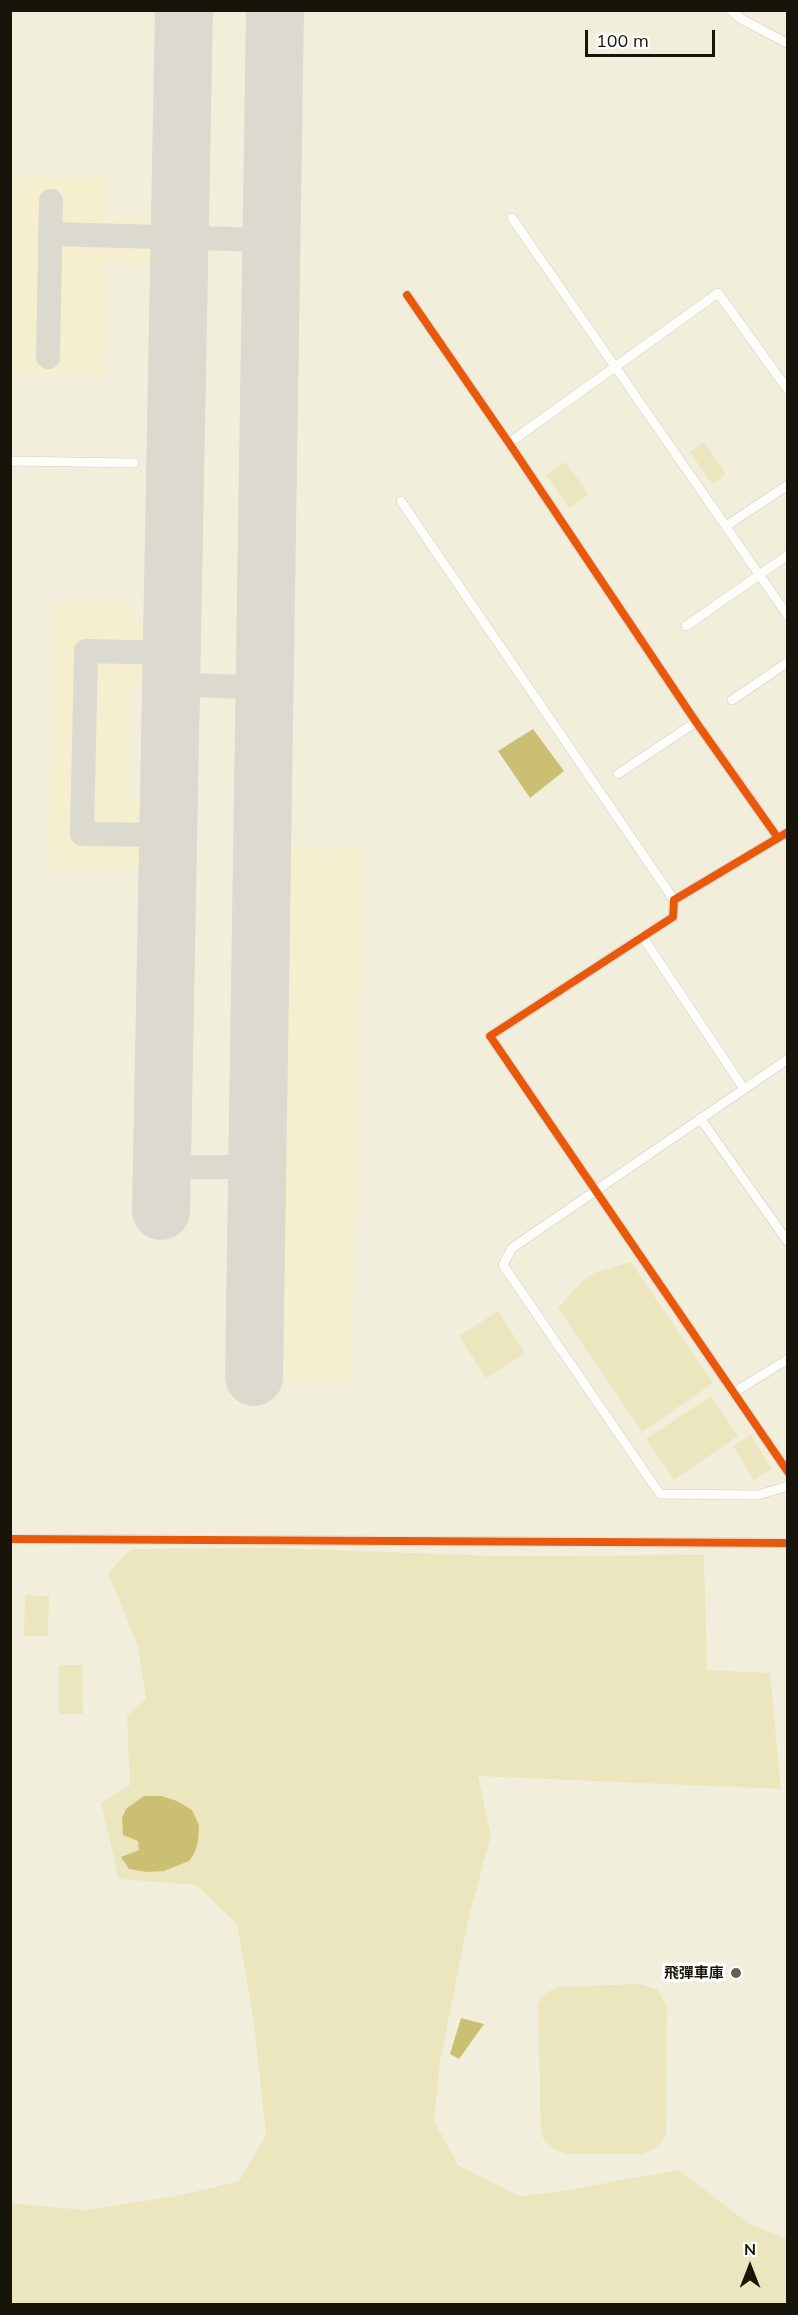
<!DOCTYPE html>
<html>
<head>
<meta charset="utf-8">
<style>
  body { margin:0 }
  #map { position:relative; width:798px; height:2315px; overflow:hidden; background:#f1efdc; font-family:Mulish,sans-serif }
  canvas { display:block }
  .frame { position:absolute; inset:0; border:12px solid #171509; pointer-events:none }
  .north { position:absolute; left:720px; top:2237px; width:60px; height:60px; -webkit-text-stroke:4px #fff; paint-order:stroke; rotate:0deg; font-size:16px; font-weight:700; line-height:24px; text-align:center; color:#171509 }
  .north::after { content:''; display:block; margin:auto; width:21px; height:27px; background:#171509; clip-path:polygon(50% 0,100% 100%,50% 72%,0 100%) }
  .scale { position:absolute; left:585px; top:30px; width:130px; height:27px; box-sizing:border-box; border:3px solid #171509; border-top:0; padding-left:8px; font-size:18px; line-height:21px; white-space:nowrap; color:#171509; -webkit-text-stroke:4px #fff; paint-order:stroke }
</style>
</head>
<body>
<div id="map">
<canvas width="798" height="2315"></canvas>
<div class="frame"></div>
<div class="north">N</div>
<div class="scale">100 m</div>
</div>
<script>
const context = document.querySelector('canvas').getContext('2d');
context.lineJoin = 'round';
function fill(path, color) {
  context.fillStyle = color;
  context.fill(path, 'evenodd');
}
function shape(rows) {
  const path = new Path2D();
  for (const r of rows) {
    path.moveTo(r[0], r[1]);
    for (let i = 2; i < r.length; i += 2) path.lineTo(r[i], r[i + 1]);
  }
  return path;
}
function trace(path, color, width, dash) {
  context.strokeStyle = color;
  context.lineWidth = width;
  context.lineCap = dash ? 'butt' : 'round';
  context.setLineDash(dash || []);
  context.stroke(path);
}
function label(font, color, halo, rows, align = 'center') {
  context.font = font + ' Mulish,"Noto Sans TC",sans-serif';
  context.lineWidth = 6;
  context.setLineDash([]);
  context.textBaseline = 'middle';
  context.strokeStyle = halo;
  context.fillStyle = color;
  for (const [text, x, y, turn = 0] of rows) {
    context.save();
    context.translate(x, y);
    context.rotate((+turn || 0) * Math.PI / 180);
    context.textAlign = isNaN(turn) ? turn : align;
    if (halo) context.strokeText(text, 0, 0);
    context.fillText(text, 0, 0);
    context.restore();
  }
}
const built = shape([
  [11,176,108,178,107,219,162,220,161,265,106,264,104,375,11,373],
  [53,602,131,603,131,621,172,622,171,688,132,687,130,800,169,801,168,870,48,868],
  [272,847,364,849,351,1381,259,1379]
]);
const green = shape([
  [704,442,726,474,712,484,690,452],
  [565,462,589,494,570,508,546,475],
  [631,1262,713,1383,642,1432,558,1308,582,1281,596,1272],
  [498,1311,525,1353,486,1378,459,1336],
  [711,1396,738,1436,674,1480,646,1439],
  [751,1435,772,1469,754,1480,733,1446],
  [276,1548,495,1556,704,1555,707,1670,770,1673,781,1789,478,1776,491,1836,469,1916,440,2062,434,2121,458,2165,519,2196,556,2192,679,2170,749,2224,787,2239,787,2304,11,2304,10,2203,85,2210,177,2196,239,2181,266,2135,253,2016,237,1924,197,1885,119,1879,101,1803,130,1785,127,1716,146,1698,137,1644,108,1573,131,1549],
  [25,1595,49,1596,48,1636,24,1636],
  [59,1665,82,1665,83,1714,59,1714],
  [639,1984,657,1989,667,2007,666,2136,657,2147,643,2154,566,2154,554,2149,545,2141,541,2134,538,2005,541,1997,556,1987]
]);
const water = shape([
  [533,729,564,771,530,798,498,751],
  [144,1796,161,1796,177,1801,192,1810,199,1825,198,1842,194,1854,189,1861,164,1871,147,1872,129,1869,121,1857,139,1850,138,1841,123,1835,122,1818,126,1809],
  [461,2018,484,2024,459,2059,450,2054]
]);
const taxiway = shape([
  [50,234,271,240],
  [48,357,51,201],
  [171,684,265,688],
  [168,835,82,834,86,651,172,653],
  [162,1167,258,1167]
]);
const runway = shape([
  [161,1211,184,10],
  [254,1377,275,10]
]);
const street = shape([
  [730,10,741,19,787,43],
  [512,218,788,616],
  [407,295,509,443,696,722,778,838],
  [509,443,718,293,788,390],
  [10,461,134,463],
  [401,501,674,900],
  [726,526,788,485],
  [686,626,788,555],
  [732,700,788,662],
  [618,774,696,722],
  [788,832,674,900,673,917,490,1036,788,1472],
  [642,936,744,1089],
  [788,1059,512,1248,503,1265,660,1494,758,1495,788,1486],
  [700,1118,788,1242],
  [733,1393,788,1359],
  [10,1539,788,1543]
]);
const cycleway = shape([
  [407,295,509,443,696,722,778,838],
  [788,832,674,900,673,917,490,1036,788,1472],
  [10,1539,788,1543]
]);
const markers = [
  [736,1973,6,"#636153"]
];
const poiNames = [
  ["飛彈車庫",724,1973]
];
fill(built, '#f3efcf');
fill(green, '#ece6be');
fill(water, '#cabf73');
trace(taxiway, '#dcdace', 24);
trace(runway, '#dcdace', 58);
trace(street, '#ceccbd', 10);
trace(street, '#fdfdfa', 9);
trace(cycleway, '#e8590c', 8);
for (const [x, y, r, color] of markers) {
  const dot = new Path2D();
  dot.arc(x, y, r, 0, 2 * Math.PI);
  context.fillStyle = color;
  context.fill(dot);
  trace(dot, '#fff', 2);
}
label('bold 15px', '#171509', '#fff', poiNames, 'right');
</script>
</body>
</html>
